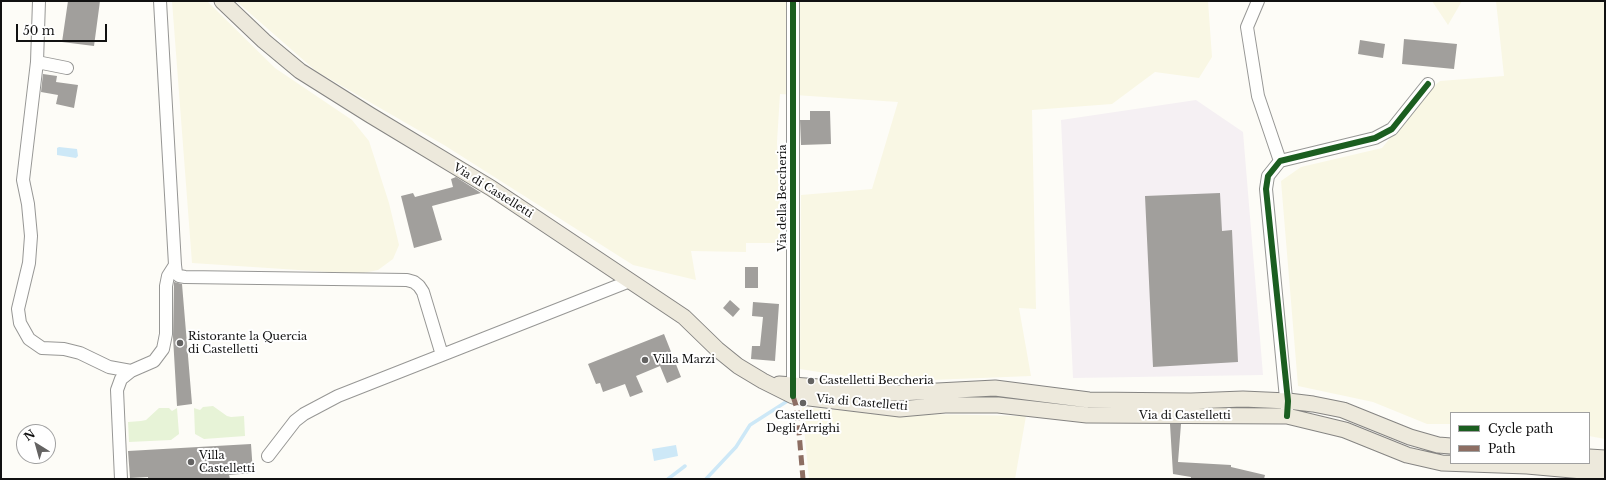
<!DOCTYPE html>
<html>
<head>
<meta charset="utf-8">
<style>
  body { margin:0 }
  #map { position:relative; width:1606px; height:480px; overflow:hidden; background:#fdfcf7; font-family:"Libre Baskerville",serif }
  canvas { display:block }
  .frame { position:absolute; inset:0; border:2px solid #111; pointer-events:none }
  .legend { position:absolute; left:1450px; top:412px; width:140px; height:52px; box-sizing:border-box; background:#fff; border:1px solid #a0a0a0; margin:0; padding:5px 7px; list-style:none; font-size:12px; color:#111 }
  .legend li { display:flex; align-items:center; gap:8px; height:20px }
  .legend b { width:20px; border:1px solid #a0a0a0 }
  .north { position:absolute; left:16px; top:424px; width:40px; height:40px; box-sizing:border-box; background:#fff; border:1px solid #a0a0a0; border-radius:50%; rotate:323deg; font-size:11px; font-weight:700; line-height:16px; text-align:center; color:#111 }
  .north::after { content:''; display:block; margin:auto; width:14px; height:18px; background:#646362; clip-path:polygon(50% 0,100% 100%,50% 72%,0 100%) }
  .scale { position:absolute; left:16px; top:24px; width:91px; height:18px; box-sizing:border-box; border:2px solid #111; border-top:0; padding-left:5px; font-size:12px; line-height:14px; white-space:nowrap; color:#111; -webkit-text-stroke:3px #fff; paint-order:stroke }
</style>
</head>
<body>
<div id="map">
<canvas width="1606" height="480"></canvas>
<div class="frame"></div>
<ul class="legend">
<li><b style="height:5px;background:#1b5e20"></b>Cycle path</li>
<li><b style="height:5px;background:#8d6e63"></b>Path</li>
</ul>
<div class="north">N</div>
<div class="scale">50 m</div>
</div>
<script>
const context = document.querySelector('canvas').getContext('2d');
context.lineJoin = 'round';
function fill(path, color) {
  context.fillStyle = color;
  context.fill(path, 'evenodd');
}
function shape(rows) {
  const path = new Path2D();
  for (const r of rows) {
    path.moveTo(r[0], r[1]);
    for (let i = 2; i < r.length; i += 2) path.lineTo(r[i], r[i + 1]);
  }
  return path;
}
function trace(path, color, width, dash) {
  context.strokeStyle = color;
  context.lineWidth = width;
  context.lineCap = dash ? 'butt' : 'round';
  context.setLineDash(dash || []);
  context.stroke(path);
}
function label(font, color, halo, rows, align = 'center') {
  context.font = font + ' "Libre Baskerville",serif';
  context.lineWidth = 4;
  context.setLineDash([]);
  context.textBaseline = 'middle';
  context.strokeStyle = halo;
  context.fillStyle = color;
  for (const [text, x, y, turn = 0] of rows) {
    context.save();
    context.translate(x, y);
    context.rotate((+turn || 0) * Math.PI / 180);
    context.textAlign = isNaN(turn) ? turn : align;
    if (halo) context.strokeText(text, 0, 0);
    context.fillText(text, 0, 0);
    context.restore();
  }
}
const industrial = shape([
  [1196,100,1243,132,1263,375,1073,378,1061,120]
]);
const farmland = shape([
  [172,1,207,1,275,68,352,120,369,141,389,203,399,245,393,259,378,270,359,274,192,263],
  [236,1,1208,1,1212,57,1199,78,1155,72,1112,104,1032,110,1036,309,1019,308,1031,376,931,380,863,379,800,369,801,195,872,189,898,102,780,94,777,142,781,243,746,243,746,252,691,251,696,280,633,265,444,145,316,71],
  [1432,1,1462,1,1448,25],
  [1496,1,1605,1,1605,439,1589,436,1589,413,1451,413,1451,424,1427,424,1373,402,1298,386,1281,181,1301,167,1382,148,1429,90,1440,81,1504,76],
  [802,407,873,413,1026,416,1015,479,809,479]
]);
const green = shape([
  [213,406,227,416,231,417,244,416,245,436,204,439,195,434,194,408,200,410,203,407],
  [159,408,169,408,172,411,177,408,179,434,171,440,129,442,128,422,141,421,146,420]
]);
const water = shape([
  [59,147,77,149,78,156,76,158,57,155,57,148],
  [676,445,678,456,654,461,652,449]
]);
const stream = shape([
  [668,479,685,466],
  [706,479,736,447,750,425,789,400]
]);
const building = shape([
  [68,1,100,1,94,46,62,42],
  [1404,39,1457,44,1454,69,1402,64],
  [1360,40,1385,44,1383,58,1358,54],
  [43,74,57,76,56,82,78,85,74,108,56,104,58,95,41,92],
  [810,111,830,111,831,144,801,145,800,120,810,120],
  [456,177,481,193,432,206,442,240,414,248,401,196,413,193,415,197,453,187,451,179],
  [1220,193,1222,231,1232,230,1238,362,1153,367,1145,196],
  [745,267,758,267,758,288,745,288],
  [174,282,182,284,192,404,177,406,173,337],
  [730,300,740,309,733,317,723,308],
  [753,302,779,304,775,361,751,359,752,346,760,346,763,317,752,316],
  [664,334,681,377,667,383,660,366,636,376,643,392,630,397,625,384,603,392,600,383,596,384,588,364],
  [1170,424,1181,424,1178,462,1231,465,1231,467,1265,475,1264,479,1191,479,1191,477,1173,474],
  [251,444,253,473,229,475,230,479,148,479,148,477,130,478,128,451]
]);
const minor = shape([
  [39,1,37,62,67,68],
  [793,1,793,392],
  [1258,1,1247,27,1258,96,1280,161],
  [37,62,23,180,28,204,31,236,29,263,18,309,20,323,29,339,42,348,64,349,80,353,109,367,131,371],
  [175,265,176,273,179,276,185,277,407,280,414,282,419,286,423,292,442,355],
  [1287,409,1266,189,1268,176,1280,161,1375,138,1392,129,1428,84],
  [268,456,295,421,304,414,338,396,630,281],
  [121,479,117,390,121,379,131,371,154,361,163,349,166,334,166,286,168,276,175,265,160,1]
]);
const major = shape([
  [222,1,264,41,300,71,370,115,491,188,684,317,717,349,738,366,763,381,793,396,900,409,945,405,998,405,1087,415,1287,416,1345,430,1407,455,1442,463,1527,466,1605,473],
  [779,384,899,393,995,388,1089,400,1191,401,1243,399,1288,401,1313,404,1343,410,1410,437,1438,445,1451,446],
  [1589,457,1605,458]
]);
const quiet = shape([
  [793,396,797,409,803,479]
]);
const cycleway = shape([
  [793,1,793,396],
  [1287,416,1288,401,1266,189,1268,176,1280,161,1375,138,1392,129,1428,84]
]);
const markers = [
  [180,343,4,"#646362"],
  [645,360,4,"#646362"],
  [811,381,4,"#646362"],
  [803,403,4,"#646362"],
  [191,462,4,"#646362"]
];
const streetNames = [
  ["Via di Castelletti",493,191,32],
  ["Via della Beccheria",783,198,-90],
  ["Via di Castelletti",862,403,5],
  ["Via di Castelletti",1185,416]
];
const poiNames = [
  ["Ristorante la Quercia",188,337],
  ["di Castelletti",188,350],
  ["Villa Marzi",653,360],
  ["Castelletti Beccheria",819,381],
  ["Castelletti",803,416,"center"],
  ["Degli Arrighi",803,429,"center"],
  ["Villa",199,456],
  ["Castelletti",199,469]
];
fill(industrial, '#f5f0f3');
fill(farmland, '#f9f7e4');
fill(green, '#e7f3d7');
fill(water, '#cde8f7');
trace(stream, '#cde8f7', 3.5);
fill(building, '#a19f9c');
trace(minor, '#979795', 14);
trace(major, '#858482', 17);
trace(minor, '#fffffe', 12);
trace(major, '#ede9dc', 15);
trace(quiet, '#8d6e63', 5, [10, 5]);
trace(cycleway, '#1b5e20', 6);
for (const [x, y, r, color] of markers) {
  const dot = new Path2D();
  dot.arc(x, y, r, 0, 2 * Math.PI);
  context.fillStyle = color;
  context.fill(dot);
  trace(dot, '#fff', 1.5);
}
label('11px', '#111', '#fff', streetNames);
label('11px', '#111', '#fff', poiNames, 'left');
</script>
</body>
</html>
